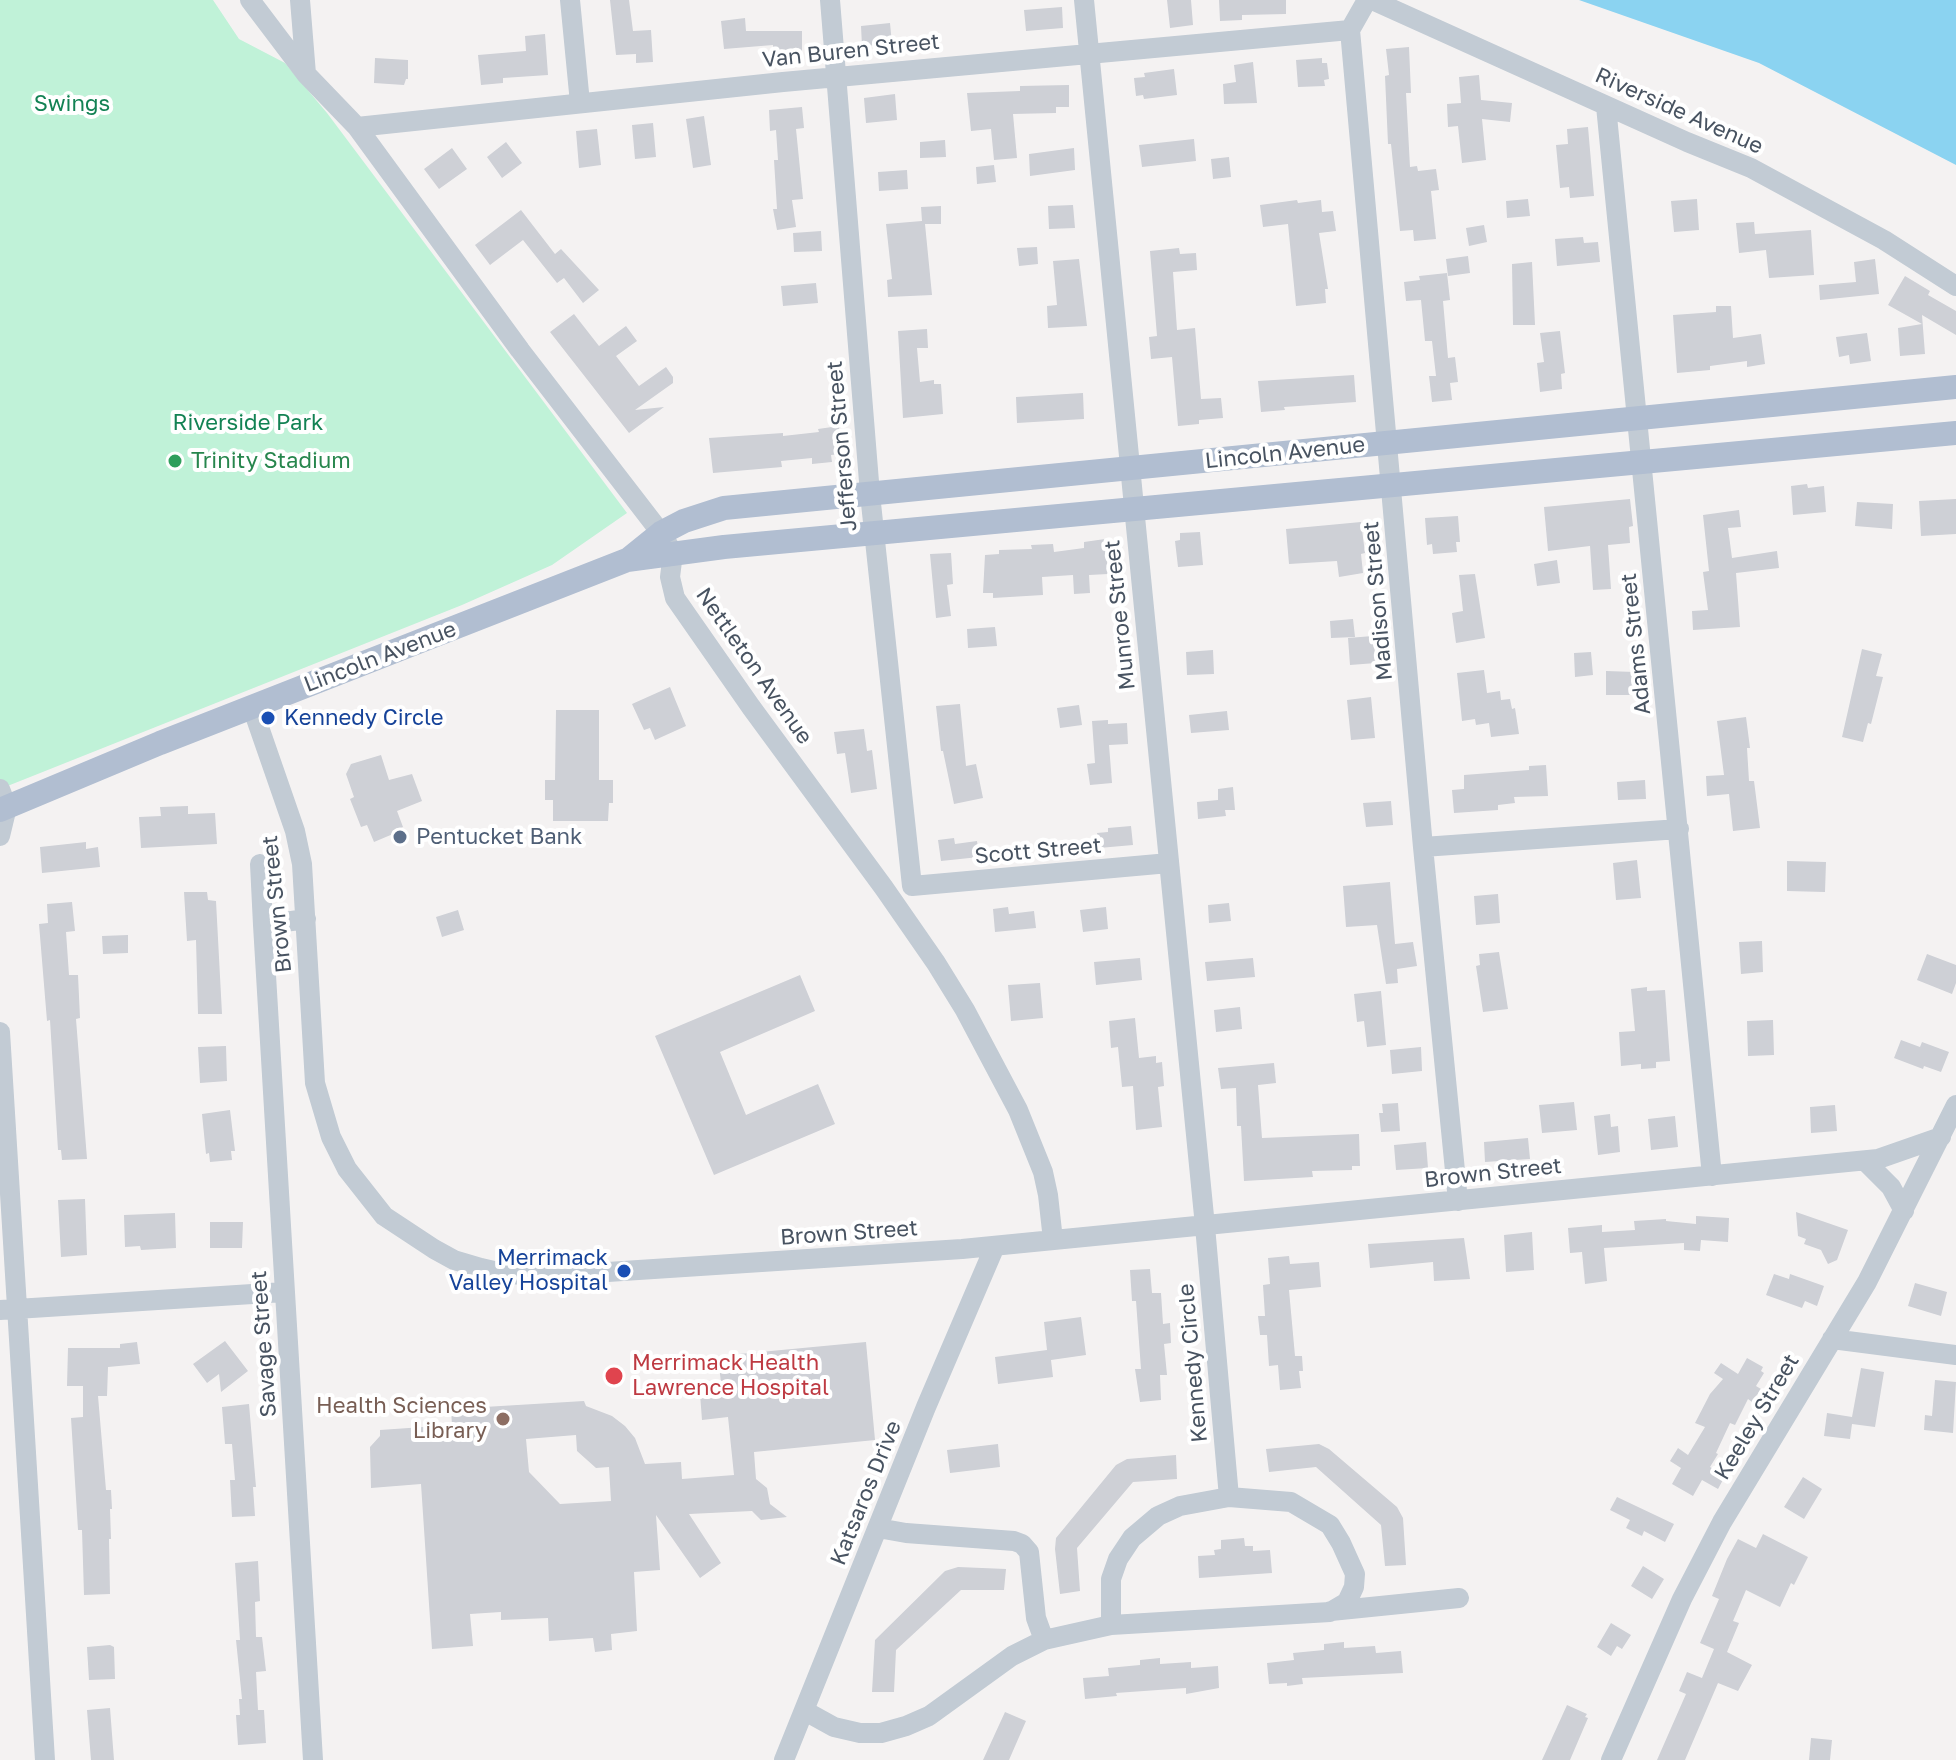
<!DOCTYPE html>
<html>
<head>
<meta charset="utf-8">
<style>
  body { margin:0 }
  canvas { display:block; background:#f4f2f2 }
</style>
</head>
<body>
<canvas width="1956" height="1760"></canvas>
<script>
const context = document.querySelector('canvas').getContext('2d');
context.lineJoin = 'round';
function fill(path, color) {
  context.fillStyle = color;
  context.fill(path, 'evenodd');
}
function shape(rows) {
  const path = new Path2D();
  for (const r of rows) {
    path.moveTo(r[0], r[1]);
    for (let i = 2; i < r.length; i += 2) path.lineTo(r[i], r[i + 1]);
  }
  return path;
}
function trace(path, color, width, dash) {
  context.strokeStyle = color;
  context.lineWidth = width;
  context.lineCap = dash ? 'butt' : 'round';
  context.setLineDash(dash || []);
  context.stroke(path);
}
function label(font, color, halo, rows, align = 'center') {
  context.font = font + ' "Golos Text",sans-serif';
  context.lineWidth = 8;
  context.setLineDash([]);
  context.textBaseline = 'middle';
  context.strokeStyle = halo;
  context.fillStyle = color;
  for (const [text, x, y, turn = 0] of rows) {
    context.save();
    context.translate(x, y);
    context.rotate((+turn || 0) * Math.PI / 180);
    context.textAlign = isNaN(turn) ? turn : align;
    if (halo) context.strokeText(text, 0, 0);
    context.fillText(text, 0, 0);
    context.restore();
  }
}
const green = shape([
  [0,0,213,0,239,39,285,63,327,113,627,513,552,565,462,605,0,789]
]);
const water = shape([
  [1579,0,1956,0,1956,165,1759,63]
]);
const building = shape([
  [610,0,629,0,633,31,651,30,653,62,636,63,636,54,616,55],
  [1167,0,1191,0,1193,25,1170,28],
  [1219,0,1286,0,1286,14,1242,15,1242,20,1220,21],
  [1062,7,1063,28,1026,31,1024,10],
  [745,18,746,31,802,31,802,52,773,52,773,45,724,49,721,21],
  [890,23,892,44,862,46,861,26],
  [545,34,548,75,503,78,503,83,481,85,478,55,526,51,525,36],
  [1409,47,1411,93,1406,93,1410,167,1417,166,1418,171,1436,169,1439,190,1431,191,1436,239,1414,241,1413,230,1400,231,1391,144,1388,144,1385,76,1389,75,1386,49],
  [375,58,408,60,408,79,406,79,404,85,374,83],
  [1322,58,1322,63,1327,63,1329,79,1324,80,1325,86,1298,87,1296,60],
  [1253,62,1257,103,1224,104,1223,84,1236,82,1234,65],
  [1174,69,1177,95,1144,99,1143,95,1136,96,1134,78,1145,77,1144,73],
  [1479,75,1481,100,1512,103,1510,122,1482,119,1486,160,1462,163,1458,126,1448,127,1447,104,1461,103,1459,77],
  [1069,85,1069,107,1056,107,1056,113,1013,114,1017,158,994,160,991,129,971,131,967,93,1020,91,1020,86],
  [895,94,897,120,866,123,864,98],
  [802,107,804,128,796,129,803,199,792,200,796,227,777,230,773,209,777,209,774,160,778,160,776,130,770,131,769,110],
  [704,116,711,165,693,168,686,119],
  [653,123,656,157,635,159,632,125],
  [1588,127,1594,196,1570,198,1569,187,1560,188,1556,145,1568,144,1567,129],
  [597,129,601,165,579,168,576,131],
  [1194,139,1196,161,1142,167,1139,145],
  [945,140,946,157,920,158,920,142],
  [506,142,522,163,502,178,487,157],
  [452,148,467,169,439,189,424,169],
  [1074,148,1075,170,1030,176,1029,154],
  [1229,157,1231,177,1213,179,1211,159],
  [994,165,996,182,977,184,976,167],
  [907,170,908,189,879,191,878,172],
  [1528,199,1530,216,1507,218,1506,201],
  [1697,199,1699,230,1674,232,1671,201],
  [1297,200,1298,203,1321,200,1322,212,1333,211,1336,231,1319,233,1328,289,1325,289,1326,303,1296,306,1288,224,1263,227,1260,205],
  [1073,205,1075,228,1049,229,1048,206],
  [941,206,941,224,925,224,932,295,888,297,887,280,892,279,886,224,922,221,921,207],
  [521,210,555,254,561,249,599,290,583,303,564,278,557,283,523,240,490,265,475,245],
  [1754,222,1755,234,1811,230,1814,275,1769,278,1766,250,1739,253,1736,223],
  [1484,225,1487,242,1469,246,1466,228],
  [821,231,822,251,794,252,793,233],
  [1583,237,1584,243,1598,242,1600,262,1557,266,1555,239],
  [1037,247,1038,264,1019,266,1017,248],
  [1179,248,1180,254,1196,253,1197,270,1173,272,1177,330,1195,328,1201,399,1221,398,1223,418,1199,420,1199,424,1178,426,1172,357,1151,359,1149,337,1157,336,1150,251],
  [1468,256,1470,273,1448,276,1446,259],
  [1079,259,1087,326,1048,328,1047,306,1057,305,1053,261],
  [1875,259,1879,294,1820,300,1819,285,1856,282,1854,262],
  [1532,262,1535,325,1513,325,1512,264],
  [1447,273,1450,300,1443,301,1448,358,1455,357,1458,382,1450,383,1452,400,1432,402,1429,376,1436,376,1432,341,1425,341,1421,300,1406,301,1404,282,1420,280,1419,276],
  [1905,276,1930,291,1928,295,1956,311,1956,335,1922,315,1925,354,1900,356,1898,328,1922,324,1888,305],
  [816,283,818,303,783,306,781,286],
  [1716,306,1731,306,1733,338,1761,334,1765,364,1747,367,1747,361,1710,366,1710,370,1677,373,1673,315,1716,312],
  [574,314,599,346,626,326,637,341,616,356,639,386,666,367,673,377,673,383,635,410,664,407,629,433,550,332],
  [927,329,928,348,917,348,920,382,934,380,934,384,941,384,943,414,903,418,898,331],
  [1560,331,1565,373,1561,374,1562,389,1540,392,1537,363,1544,362,1540,333],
  [1867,333,1871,361,1850,364,1849,355,1839,357,1836,337],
  [1354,375,1356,402,1284,407,1285,410,1261,412,1258,381],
  [1083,393,1084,419,1017,423,1016,397],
  [839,426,841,454,831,455,832,462,812,464,812,458,781,461,782,467,713,473,709,438,783,433,783,436,819,432,818,429],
  [1807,484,1808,488,1824,486,1826,512,1793,515,1791,486],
  [1630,499,1633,526,1629,527,1630,543,1608,545,1611,589,1593,590,1590,546,1548,551,1544,507],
  [1956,499,1956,534,1921,536,1919,501],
  [1857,502,1893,504,1892,529,1855,526],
  [1739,510,1741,527,1728,528,1732,558,1777,551,1779,568,1736,573,1740,627,1693,630,1692,611,1708,610,1703,572,1709,571,1703,515],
  [1458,516,1460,542,1456,542,1457,552,1433,554,1432,544,1427,545,1425,518],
  [1361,522,1365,553,1361,554,1363,573,1339,577,1337,561,1289,564,1286,529],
  [1200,532,1203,565,1178,567,1175,541,1180,540,1180,533],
  [1105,539,1108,574,1089,575,1090,593,1074,594,1073,575,1042,577,1043,595,993,598,993,593,983,593,985,555,999,554,999,550,1032,549,1031,545,1053,544,1054,552,1084,548,1084,542],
  [951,553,953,584,947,585,951,616,936,618,930,554],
  [1557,560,1560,583,1537,586,1534,564],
  [1475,574,1485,638,1456,643,1452,613,1463,611,1459,575],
  [1353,619,1355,637,1331,638,1330,621],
  [995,627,997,646,968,648,967,629],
  [1373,636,1376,663,1350,665,1348,638],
  [1862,649,1882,654,1876,676,1883,677,1871,724,1868,723,1863,742,1842,737],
  [1213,650,1214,674,1187,675,1186,652],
  [1591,652,1593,675,1575,677,1574,653],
  [1484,670,1487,693,1500,691,1501,700,1510,699,1512,709,1515,708,1519,734,1491,737,1489,723,1476,725,1475,719,1462,721,1457,673],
  [1606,671,1635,672,1635,695,1606,695],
  [670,687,686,726,655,740,650,728,644,730,632,704],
  [1371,697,1375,738,1351,740,1347,700],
  [960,704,966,766,976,764,983,798,954,804,943,751,941,751,936,706],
  [1079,705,1082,725,1060,728,1057,708],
  [556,710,599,710,599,780,613,780,613,803,609,803,608,821,553,821,553,800,545,800,545,780,555,780],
  [1227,711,1229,730,1191,733,1189,715],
  [1746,717,1750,748,1747,748,1749,781,1754,781,1760,828,1733,831,1729,794,1707,796,1706,776,1724,775,1717,721],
  [1108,720,1108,724,1127,723,1128,744,1109,745,1112,783,1090,785,1087,764,1095,763,1092,721],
  [864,729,867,751,872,750,877,789,851,793,845,753,837,754,834,732],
  [381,755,389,780,412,774,422,801,397,811,403,827,392,831,393,834,374,842,367,825,361,827,350,799,354,797,346,774,351,764],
  [1546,765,1548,796,1514,797,1515,803,1498,805,1498,810,1454,813,1452,790,1464,789,1464,775,1529,770,1529,766],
  [1645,780,1646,799,1618,800,1617,782],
  [1233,787,1235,810,1225,810,1226,816,1198,819,1197,802,1218,800,1218,789],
  [1391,801,1393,825,1366,827,1363,803],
  [188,806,188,814,215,813,217,844,141,848,139,817,161,816,160,807],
  [1131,826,1133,845,1099,848,1097,833,1108,832,1108,828],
  [954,838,955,844,977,841,979,857,941,861,938,840],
  [86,842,86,849,98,847,100,867,42,873,40,847],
  [1637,860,1641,898,1616,900,1613,863],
  [1787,861,1826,862,1825,892,1787,891],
  [1390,882,1395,944,1413,942,1417,966,1397,969,1398,983,1386,984,1377,925,1346,927,1343,886],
  [184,892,207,892,208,900,216,901,222,1014,198,1014,196,940,187,941],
  [1498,894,1500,923,1476,925,1474,896],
  [72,902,75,931,66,932,69,975,78,975,80,1018,76,1019,87,1159,62,1160,61,1150,58,1150,50,1020,47,1021,39,924,48,923,47,904],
  [1229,903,1231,921,1209,923,1208,905],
  [1008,907,1009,914,1034,911,1036,928,995,932,993,909],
  [1106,907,1108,929,1083,932,1080,910],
  [458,910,464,930,442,937,436,917],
  [128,935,128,953,103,954,102,936],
  [1762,941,1763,972,1741,974,1739,942],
  [1499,952,1508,1009,1483,1012,1476,966,1480,965,1479,954],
  [1927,954,1956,965,1956,983,1952,994,1917,980],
  [1140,958,1142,980,1096,985,1094,962],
  [1253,958,1255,977,1207,981,1205,962],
  [800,975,815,1011,720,1052,746,1115,818,1084,835,1124,714,1175,655,1036],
  [1040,983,1043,1018,1011,1021,1008,985],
  [1647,987,1647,991,1665,990,1670,1061,1656,1062,1656,1068,1641,1069,1641,1064,1621,1066,1619,1032,1635,1031,1631,989],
  [1381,991,1386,1045,1367,1047,1364,1021,1357,1022,1354,994],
  [1240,1007,1242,1029,1216,1032,1214,1010],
  [1135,1018,1139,1058,1156,1056,1156,1063,1162,1062,1164,1086,1158,1087,1162,1127,1136,1130,1133,1086,1122,1087,1118,1047,1111,1048,1109,1021],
  [1773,1020,1774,1055,1748,1056,1747,1021],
  [1901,1040,1920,1047,1922,1042,1949,1052,1941,1072,1924,1066,1923,1069,1894,1058],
  [226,1046,227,1081,200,1083,198,1047],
  [1421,1047,1422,1071,1392,1074,1390,1050],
  [1274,1063,1276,1083,1258,1085,1262,1138,1359,1134,1360,1166,1352,1166,1352,1170,1312,1171,1313,1177,1244,1181,1241,1126,1237,1126,1236,1088,1221,1089,1218,1068],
  [1574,1102,1577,1130,1542,1133,1539,1105],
  [1398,1103,1400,1131,1381,1132,1379,1113,1383,1113,1382,1104],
  [1835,1105,1837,1131,1811,1133,1810,1107],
  [230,1110,235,1151,231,1151,232,1160,210,1162,209,1153,206,1154,202,1114],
  [1610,1114,1611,1127,1618,1126,1620,1152,1598,1155,1594,1116],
  [1675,1116,1678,1147,1651,1150,1648,1119],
  [1528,1138,1530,1159,1485,1162,1484,1142],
  [1426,1142,1428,1168,1396,1170,1394,1145],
  [85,1199,87,1255,61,1257,58,1200],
  [1796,1212,1848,1230,1837,1260,1828,1264,1821,1250,1804,1244,1806,1239,1798,1236],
  [175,1213,176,1248,141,1250,140,1246,125,1247,124,1215],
  [1696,1216,1729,1218,1728,1242,1701,1240,1700,1251,1684,1250,1684,1243,1604,1248,1607,1281,1585,1284,1582,1252,1570,1253,1568,1228,1602,1225,1602,1232,1635,1230,1634,1221,1666,1219,1666,1221,1696,1224],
  [210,1222,243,1222,242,1248,210,1248],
  [1532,1232,1534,1270,1506,1272,1504,1235],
  [1464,1238,1470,1279,1434,1281,1433,1262,1370,1268,1368,1244],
  [1289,1256,1290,1264,1319,1262,1321,1287,1289,1290,1295,1356,1302,1356,1303,1371,1299,1371,1301,1388,1280,1390,1278,1365,1269,1366,1267,1335,1260,1335,1258,1316,1265,1316,1263,1285,1270,1284,1268,1258],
  [1150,1269,1152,1293,1161,1293,1163,1324,1170,1323,1171,1343,1164,1344,1167,1375,1160,1375,1161,1400,1140,1402,1135,1369,1141,1369,1136,1301,1132,1301,1130,1270],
  [1774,1274,1789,1279,1790,1274,1824,1286,1817,1306,1805,1301,1802,1308,1766,1295],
  [1915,1283,1947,1292,1941,1316,1908,1306],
  [1081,1317,1086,1355,1051,1360,1053,1377,998,1384,995,1357,1047,1350,1044,1322],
  [225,1341,248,1371,221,1392,219,1374,207,1383,193,1364],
  [137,1342,140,1364,108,1367,107,1396,98,1396,106,1490,111,1490,112,1509,110,1509,111,1539,109,1539,110,1594,84,1595,82,1530,78,1530,71,1418,83,1417,83,1386,67,1386,68,1348,120,1348,120,1344],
  [866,1342,875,1440,754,1452,756,1479,767,1488,770,1504,787,1517,761,1520,752,1511,689,1514,721,1563,700,1578,656,1515,660,1570,634,1572,637,1631,611,1634,612,1650,595,1652,593,1638,549,1641,548,1618,501,1620,501,1612,470,1614,473,1646,432,1649,421,1484,371,1488,370,1447,380,1436,380,1430,452,1425,451,1409,584,1401,586,1406,612,1416,625,1426,635,1438,645,1464,681,1462,682,1479,734,1475,728,1417,702,1420,700,1394,722,1392,718,1356],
  [576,1435,577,1451,596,1468,609,1467,611,1501,560,1504,529,1472,526,1439],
  [1747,1358,1763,1367,1761,1371,1764,1373,1756,1386,1761,1389,1752,1402,1748,1399,1735,1425,1730,1423,1716,1453,1718,1454,1710,1467,1725,1476,1718,1489,1702,1480,1693,1496,1672,1484,1681,1468,1670,1461,1678,1448,1688,1455,1705,1427,1695,1423,1710,1394,1723,1379,1714,1373,1721,1363,1738,1374],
  [1861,1368,1884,1372,1875,1427,1852,1424,1850,1439,1824,1436,1827,1413,1852,1417],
  [1935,1380,1956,1382,1953,1433,1924,1430,1925,1415,1932,1416],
  [249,1404,256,1487,253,1487,255,1516,232,1517,230,1480,235,1480,232,1444,225,1444,222,1407],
  [998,1444,1000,1467,950,1473,947,1450],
  [1319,1444,1329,1449,1397,1507,1403,1518,1406,1565,1385,1566,1381,1525,1316,1467,1269,1472,1266,1449],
  [1176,1455,1177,1479,1133,1482,1077,1548,1080,1591,1060,1594,1055,1549,1056,1538,1116,1465,1127,1459],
  [1803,1477,1822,1489,1804,1519,1784,1507],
  [1617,1497,1674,1524,1665,1542,1644,1531,1642,1536,1626,1528,1630,1520,1610,1510],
  [1763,1534,1808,1557,1794,1585,1791,1583,1780,1607,1746,1590,1733,1621,1739,1623,1727,1652,1752,1665,1738,1691,1718,1683,1685,1760,1657,1760,1686,1694,1679,1691,1687,1672,1702,1678,1714,1649,1700,1643,1719,1599,1712,1596,1727,1559,1738,1539,1756,1548],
  [1244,1538,1245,1546,1253,1546,1253,1551,1270,1550,1272,1573,1199,1578,1198,1556,1215,1555,1214,1550,1221,1549,1221,1540],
  [258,1561,260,1601,255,1602,256,1637,262,1637,266,1671,256,1672,258,1710,264,1710,266,1743,238,1745,236,1715,240,1715,239,1699,242,1699,236,1640,240,1640,235,1563],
  [1643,1566,1664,1579,1652,1599,1631,1586],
  [958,1567,1006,1569,1004,1590,961,1590,896,1650,894,1692,872,1692,875,1640,945,1571],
  [1611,1623,1631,1635,1622,1649,1617,1646,1611,1656,1597,1647],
  [1344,1642,1344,1648,1375,1646,1376,1653,1401,1651,1403,1673,1302,1678,1303,1684,1287,1686,1287,1683,1269,1684,1267,1663,1294,1660,1293,1653,1324,1650,1324,1644],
  [110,1645,114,1647,115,1679,89,1680,87,1647],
  [1160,1658,1160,1664,1191,1662,1191,1668,1218,1666,1219,1688,1186,1694,1186,1688,1116,1693,1117,1696,1085,1699,1083,1678,1109,1676,1108,1668,1140,1665,1140,1660],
  [1567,1705,1587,1714,1585,1717,1588,1718,1570,1760,1542,1760],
  [110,1708,114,1760,91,1760,87,1710],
  [1005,1712,1026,1721,1009,1760,983,1760],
  [1811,1738,1832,1740,1830,1760,1809,1760]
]);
const minor = shape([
  [250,0,306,74,357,127,520,350,661,533,673,553,670,577,675,598,751,707,884,888,936,963,965,1010,1018,1110,1043,1172,1048,1195,1053,1240],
  [300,0,306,74],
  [570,0,580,103],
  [830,0,870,494,912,886,1169,863],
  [1084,0,1205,1226,1229,1497,1180,1506,1158,1516,1132,1538,1118,1559,1111,1579,1111,1625,1330,1612,1347,1602,1354,1587,1355,1574,1341,1543,1330,1525,1291,1502,1229,1497],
  [1367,0,1350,30,1423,847,1458,1201],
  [1372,0,1687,142,1751,168,1884,240,1956,286],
  [1606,106,1712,1176],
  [357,127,783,82,1350,30],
  [252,707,295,831,302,864,315,1083,331,1137,347,1169,384,1216,434,1249,454,1260,481,1268,507,1274,546,1276,962,1249,1878,1159,1941,1137],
  [0,789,7,807,0,836],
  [1423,847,1679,829],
  [260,864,263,925],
  [306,919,263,925,313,1760],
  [0,1032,45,1760],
  [1865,1161,1891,1187,1904,1211],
  [0,1310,284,1292],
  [1832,1339,1956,1355],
  [878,1528,906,1533,1014,1541,1022,1544,1029,1552,1036,1618,1044,1640],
  [1331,1611,1459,1598],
  [805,1711,834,1727,860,1733,881,1733,906,1726,929,1716,1012,1656,1044,1640,1111,1625],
  [784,1760,926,1407,995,1246],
  [1611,1760,1682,1599,1722,1522,1867,1282,1956,1105]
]);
const major = shape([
  [630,558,661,533,684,521,724,508,1956,387],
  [0,810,160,743,627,560,724,547,1956,433]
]);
const markers = [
  [175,461,8,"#2e9e5b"],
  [268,718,8,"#1a4fb4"],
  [400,837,8,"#5c6f8a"],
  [624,1271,8,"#1a4fb4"],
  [614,1376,10,"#e0444e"],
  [503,1419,8,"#8d6e63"]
];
const streetNames = [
  ["Van Buren Street",851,51,-6],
  ["Riverside Avenue",1679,111,24],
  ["Jefferson Street",842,446,-95],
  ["Lincoln Avenue",1285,453,-6],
  ["Madison Street",1378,601,-95],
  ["Munroe Street",1120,615,-96],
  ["Adams Street",1636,644,-96],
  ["Lincoln Avenue",380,657,-21],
  ["Nettleton Avenue",754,666,55],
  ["Scott Street",1038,851,-5],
  ["Brown Street",277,904,-96],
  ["Brown Street",1493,1173,-6],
  ["Brown Street",849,1233,-4],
  ["Savage Street",264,1344,-94],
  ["Kennedy Circle",1193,1363,-95],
  ["Keeley Street",1757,1417,-59],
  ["Katsaros Drive",866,1493,-68]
];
const parkNames = [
  ["Swings",72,104],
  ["Riverside Park",248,423]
];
const leisureNames = [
  ["Trinity Stadium",191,461]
];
const transitNames = [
  ["Kennedy Circle",284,718],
  ["Merrimack",608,1258,"right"],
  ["Valley Hospital",608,1283,"right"]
];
const serviceNames = [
  ["Pentucket Bank",416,837]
];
const healthNames = [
  ["Merrimack Health",632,1363],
  ["Lawrence Hospital",632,1388]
];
const educationNames = [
  ["Health Sciences",487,1406],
  ["Library",487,1431]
];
fill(green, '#c0f2d8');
fill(water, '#8bd3f1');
fill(building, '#ced0d6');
trace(minor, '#c2cbd4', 20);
trace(major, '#b1bed1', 24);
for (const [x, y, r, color] of markers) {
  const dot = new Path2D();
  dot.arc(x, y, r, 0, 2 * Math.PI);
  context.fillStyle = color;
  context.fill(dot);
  trace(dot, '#fff', 3);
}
label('22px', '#485361', '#fff', streetNames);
label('22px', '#138254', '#fff', parkNames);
label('22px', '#27864d', '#fff', leisureNames, 'left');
label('22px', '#164399', '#fff', transitNames, 'left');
label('22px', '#4e5e75', '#fff', serviceNames, 'left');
label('22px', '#be3a42', '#fff', healthNames, 'left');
label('22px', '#785e54', '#fff', educationNames, 'right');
</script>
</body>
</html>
